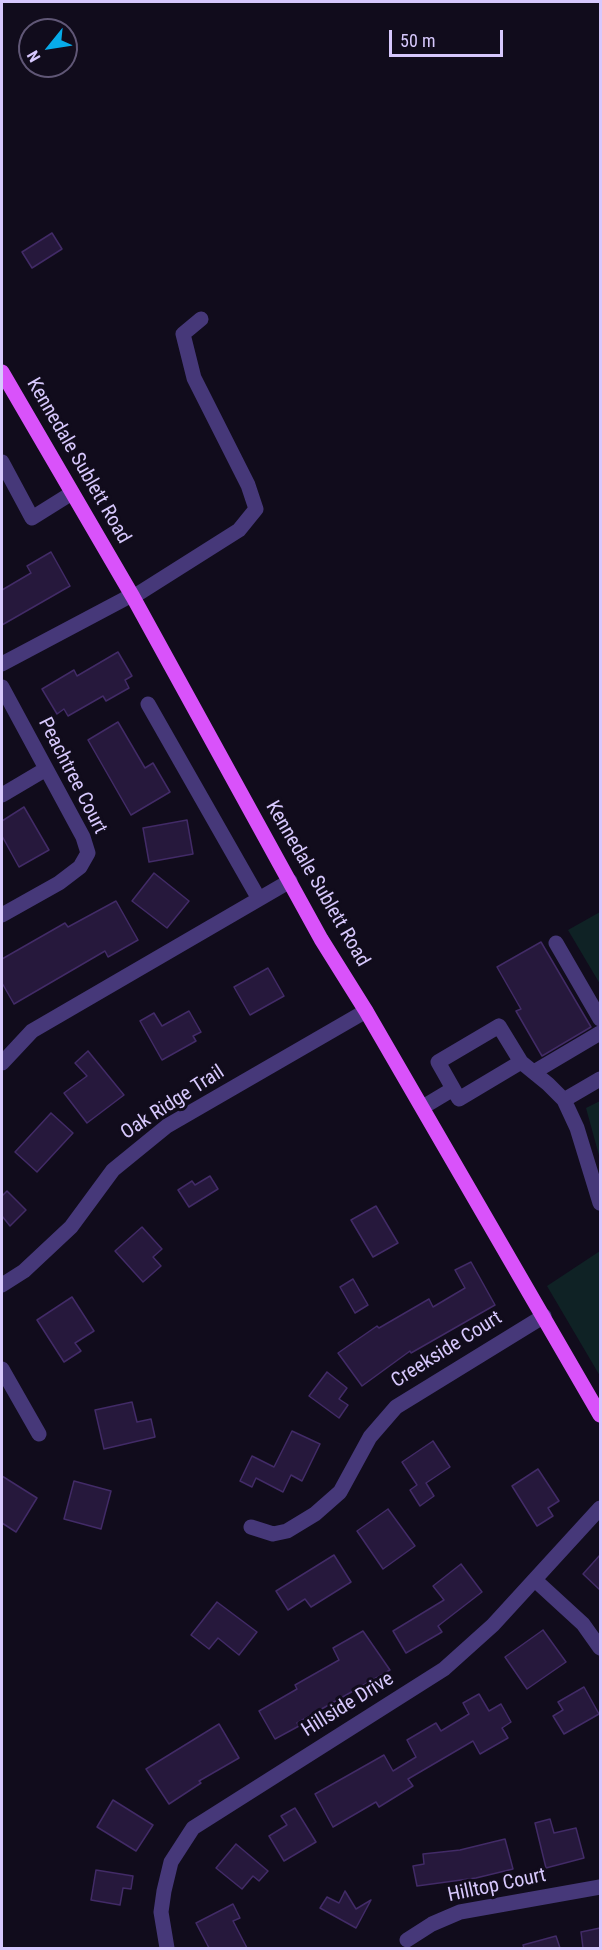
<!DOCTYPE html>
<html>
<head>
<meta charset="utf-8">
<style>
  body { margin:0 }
  #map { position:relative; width:602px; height:1950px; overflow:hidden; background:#110c1c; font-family:"Roboto Condensed",sans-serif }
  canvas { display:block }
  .frame { position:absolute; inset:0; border:3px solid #d7c8fd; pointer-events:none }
  .north { position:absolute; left:18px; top:18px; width:60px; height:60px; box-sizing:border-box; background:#110c1c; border:2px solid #605776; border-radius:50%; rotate:240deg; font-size:16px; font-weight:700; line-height:24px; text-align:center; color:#d7c8fd }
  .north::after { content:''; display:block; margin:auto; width:21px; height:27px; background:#07acea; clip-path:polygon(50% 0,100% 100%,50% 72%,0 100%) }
  .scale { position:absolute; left:389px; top:30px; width:114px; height:27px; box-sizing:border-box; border:3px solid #d7c8fd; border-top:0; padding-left:8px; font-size:18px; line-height:21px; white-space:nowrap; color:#d7c8fd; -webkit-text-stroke:4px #110c1c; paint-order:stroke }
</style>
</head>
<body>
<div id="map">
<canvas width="602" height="1950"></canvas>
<div class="frame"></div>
<div class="north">N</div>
<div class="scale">50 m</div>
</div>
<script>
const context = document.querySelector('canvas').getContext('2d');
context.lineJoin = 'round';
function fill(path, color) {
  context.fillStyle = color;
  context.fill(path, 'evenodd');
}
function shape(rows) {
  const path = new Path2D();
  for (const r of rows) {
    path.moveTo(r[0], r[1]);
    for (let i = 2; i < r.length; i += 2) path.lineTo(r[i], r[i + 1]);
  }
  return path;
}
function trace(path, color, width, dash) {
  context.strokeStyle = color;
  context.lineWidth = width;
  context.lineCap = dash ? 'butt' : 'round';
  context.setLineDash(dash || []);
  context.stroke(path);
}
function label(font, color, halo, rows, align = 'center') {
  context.font = font + ' "Roboto Condensed",sans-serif';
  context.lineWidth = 6;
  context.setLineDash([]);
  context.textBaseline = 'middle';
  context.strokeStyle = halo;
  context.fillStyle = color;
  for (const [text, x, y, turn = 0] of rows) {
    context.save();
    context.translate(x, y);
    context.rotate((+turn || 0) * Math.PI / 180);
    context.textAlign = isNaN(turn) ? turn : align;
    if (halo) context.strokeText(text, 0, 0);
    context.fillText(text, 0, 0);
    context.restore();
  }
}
const green = shape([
  [600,912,600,984,568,930],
  [600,1101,600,1159,586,1108],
  [600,1251,600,1376,547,1286]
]);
const building = shape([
  [52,233,62,249,32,268,22,252,52,233],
  [51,552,70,586,2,625,2,590,31,573,27,566,51,552],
  [118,652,132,676,125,680,129,688,106,701,103,696,68,716,64,709,57,714,42,689,74,670,77,676,118,652],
  [118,722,145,768,153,763,170,792,131,815,88,740,118,722],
  [24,807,49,850,19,867,2,836,2,821,24,807],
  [187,820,193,854,149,862,143,828,187,820],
  [154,873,189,901,167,928,132,901,154,873],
  [116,901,138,940,108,957,105,951,14,1004,2,983,2,959,65,923,68,927,116,901],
  [541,942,591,1027,542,1056,516,1011,521,1009,497,967,541,942],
  [268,968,284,996,250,1015,234,987,268,968],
  [189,1011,201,1032,193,1036,196,1041,162,1060,140,1021,154,1013,162,1026,189,1011],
  [88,1051,124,1095,87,1123,64,1093,87,1076,75,1063,88,1051],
  [51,1113,73,1133,37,1172,15,1152,51,1113],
  [210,1176,218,1189,189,1207,178,1190,192,1181,195,1185,210,1176],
  [7,1191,26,1210,10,1226,2,1216,2,1196,7,1191],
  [376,1206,398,1243,373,1257,351,1220,376,1206],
  [142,1227,162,1249,153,1257,161,1266,143,1282,115,1251,142,1227],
  [471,1262,495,1305,411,1353,410,1351,362,1386,338,1353,377,1326,379,1328,429,1299,433,1307,465,1288,455,1270,471,1262],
  [353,1279,368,1305,355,1313,340,1287,353,1279],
  [72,1297,94,1331,75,1343,81,1351,64,1362,37,1320,72,1297],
  [327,1372,347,1388,339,1399,348,1405,339,1418,309,1396,327,1372],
  [132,1402,137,1422,151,1419,155,1437,104,1449,95,1410,132,1402],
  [292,1431,320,1444,302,1481,291,1475,283,1492,256,1478,252,1487,240,1481,252,1456,274,1467,292,1431],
  [433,1441,450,1467,426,1483,434,1496,420,1506,410,1490,417,1485,402,1462,433,1441],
  [538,1469,559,1501,548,1508,553,1516,537,1526,512,1486,538,1469],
  [2,1476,37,1498,16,1532,2,1523,2,1476],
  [74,1481,111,1491,101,1529,64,1519,74,1481],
  [388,1509,415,1546,383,1569,357,1531,388,1509],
  [334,1555,351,1582,311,1607,305,1599,288,1610,276,1591,334,1555],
  [600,1555,600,1590,583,1574,600,1555],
  [461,1564,482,1592,438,1626,442,1632,406,1653,393,1631,444,1600,433,1586,461,1564],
  [217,1602,257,1632,239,1655,218,1638,209,1649,191,1635,217,1602],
  [543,1630,566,1662,527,1689,505,1657,543,1630],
  [363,1631,390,1670,297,1723,299,1726,275,1739,259,1711,297,1689,295,1685,339,1660,333,1648,363,1631],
  [584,1687,599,1714,564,1734,553,1716,563,1710,558,1702,584,1687],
  [479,1694,489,1711,501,1704,511,1722,502,1728,508,1738,480,1754,473,1741,408,1779,413,1786,379,1807,376,1802,333,1827,315,1794,384,1755,393,1771,416,1757,407,1740,436,1723,441,1731,469,1714,463,1703,479,1694],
  [219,1724,239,1758,199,1781,201,1783,169,1804,146,1769,219,1724],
  [113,1800,153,1825,136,1851,97,1827,113,1800],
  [295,1808,316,1842,284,1861,269,1836,287,1825,281,1816,295,1808],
  [550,1819,554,1833,576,1828,584,1858,546,1868,535,1823,550,1819],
  [505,1839,513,1869,476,1878,417,1886,413,1866,424,1864,423,1854,460,1850,505,1839],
  [236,1844,268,1871,259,1881,253,1876,242,1889,216,1868,236,1844],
  [96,1870,133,1876,131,1889,123,1888,120,1905,91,1900,96,1870],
  [345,1891,356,1909,371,1900,356,1928,320,1908,327,1897,339,1903,345,1891],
  [233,1904,240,1918,233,1921,247,1948,209,1948,196,1923,233,1904],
  [600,1928,600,1948,583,1948,581,1932,600,1928],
  [556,1936,560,1948,524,1948,523,1945,556,1936]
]);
const minor = shape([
  [2,462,32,518,72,493],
  [133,597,239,530,256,509,248,485,194,378,183,334,201,319],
  [2,664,132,595],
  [2,687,83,837,88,853,80,867,59,883,2,915],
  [148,704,259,899],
  [2,795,46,769],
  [556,943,600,1019],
  [499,1026,521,1062,459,1099,438,1062,499,1026],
  [521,1062,548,1084,564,1100,577,1128,600,1203],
  [2,1063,32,1031,290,881],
  [534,1072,600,1033],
  [564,1100,600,1079],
  [423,1107,453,1089],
  [2,1285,24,1271,71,1227,113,1170,167,1126,366,1011],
  [2,1369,39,1434],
  [251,1527,273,1534,287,1531,315,1514,340,1492,370,1437,396,1407,544,1316],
  [535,1580,583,1624,600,1648],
  [407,1940,432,1924,460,1912,600,1887],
  [167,1948,161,1912,164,1891,171,1862,193,1828,444,1669,493,1625,600,1508]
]);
const major = shape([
  [2,372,133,597,321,939,366,1011,600,1415]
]);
const streetNames = [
  ["Kennedale Sublett Road",78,461,60],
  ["Peachtree Court",72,776,63],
  ["Kennedale Sublett Road",317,884,60],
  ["Oak Ridge Trail",173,1103,-33],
  ["Creekside Court",447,1350,-32],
  ["Hillside Drive",348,1705,-32],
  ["Hilltop Court",497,1886,-12]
];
fill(green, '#0f2225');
fill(building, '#26183c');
trace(building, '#422b67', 1.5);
trace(minor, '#463879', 15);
trace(major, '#d952fa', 15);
label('20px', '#d7c8fd', '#110c1c', streetNames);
</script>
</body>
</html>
